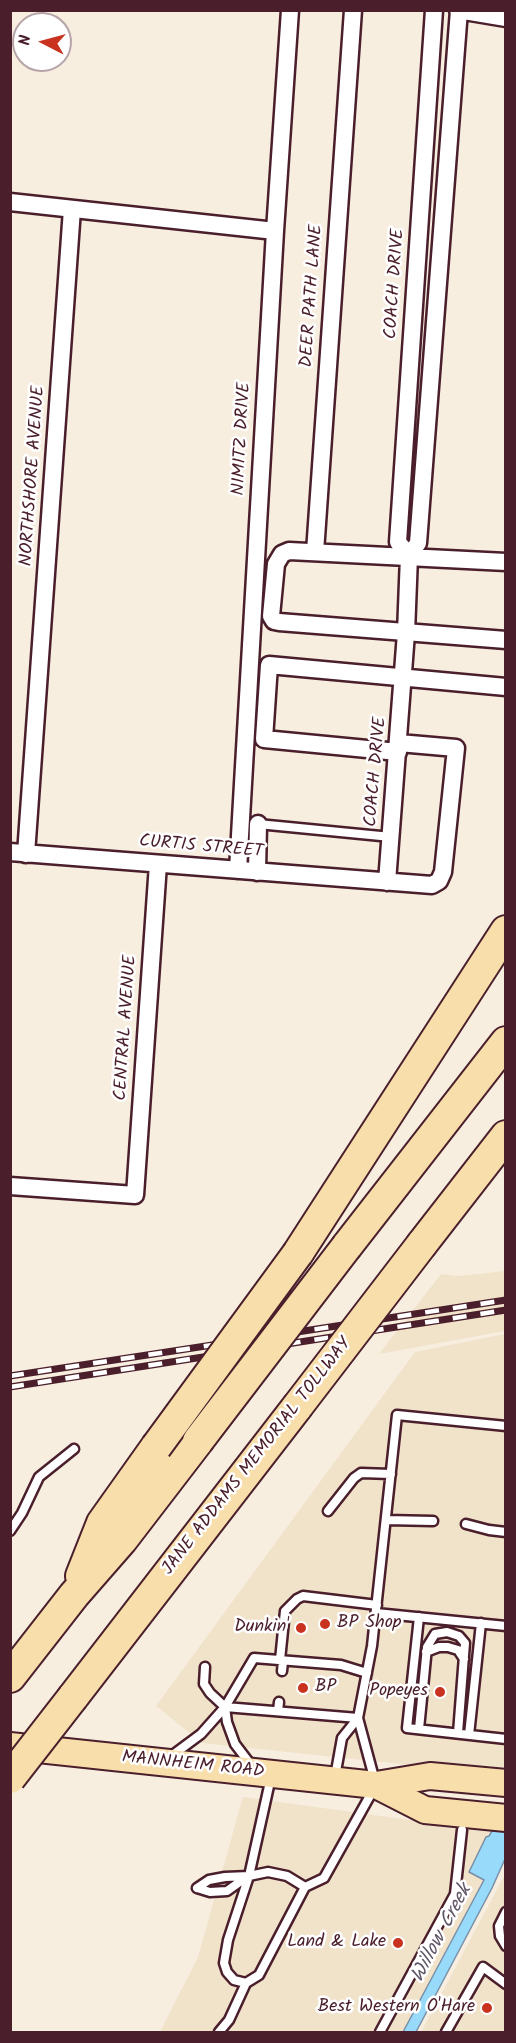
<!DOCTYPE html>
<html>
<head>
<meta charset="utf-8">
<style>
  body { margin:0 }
  #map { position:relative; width:516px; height:2043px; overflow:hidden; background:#f7eee0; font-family:Kalam,sans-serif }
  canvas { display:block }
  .frame { position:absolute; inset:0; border:12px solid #4a1f2b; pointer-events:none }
  .north { position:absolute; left:12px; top:12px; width:60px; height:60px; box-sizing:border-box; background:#fff; border:2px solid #b7a5aa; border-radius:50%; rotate:276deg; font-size:16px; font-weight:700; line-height:24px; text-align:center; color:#4a1f2b }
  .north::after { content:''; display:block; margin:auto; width:21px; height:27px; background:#c8321e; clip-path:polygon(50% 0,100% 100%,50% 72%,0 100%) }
</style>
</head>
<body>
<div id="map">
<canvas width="516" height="2043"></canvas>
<div class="frame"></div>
<div class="north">N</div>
</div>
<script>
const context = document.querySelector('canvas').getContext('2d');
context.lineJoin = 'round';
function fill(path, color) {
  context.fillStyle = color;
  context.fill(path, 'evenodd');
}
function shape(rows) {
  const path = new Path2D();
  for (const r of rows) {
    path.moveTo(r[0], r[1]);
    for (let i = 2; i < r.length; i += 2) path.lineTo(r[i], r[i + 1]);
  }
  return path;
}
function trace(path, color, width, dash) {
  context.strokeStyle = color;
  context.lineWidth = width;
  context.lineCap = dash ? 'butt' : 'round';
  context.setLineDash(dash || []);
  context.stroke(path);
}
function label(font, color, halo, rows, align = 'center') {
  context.font = font + ' Kalam,sans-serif';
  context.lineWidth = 5;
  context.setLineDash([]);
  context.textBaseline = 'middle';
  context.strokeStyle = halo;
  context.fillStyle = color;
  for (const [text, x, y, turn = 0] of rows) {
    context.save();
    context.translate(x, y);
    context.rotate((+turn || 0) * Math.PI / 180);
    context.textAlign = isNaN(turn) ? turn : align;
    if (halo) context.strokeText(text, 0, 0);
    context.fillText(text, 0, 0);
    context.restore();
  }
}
const built = shape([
  [505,1269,505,1331,379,1354,441,1274,458,1276,480,1274,503,1271],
  [505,1334,505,1775,202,1743,156,1706,415,1352],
  [243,1797,490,1831,469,1872,484,1879,403,2032,160,2032,198,1957],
  [505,1875,505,2032,421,2032,502,1880]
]);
const water = shape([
  [505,1809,505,1859,492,1888,416,2032,403,2032,484,1880,469,1872,486,1837,489,1836,505,1809]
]);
const service = shape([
  [258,824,391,837],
  [328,1511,354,1478,361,1473,391,1474],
  [386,1520,433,1521],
  [466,1524,489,1530,506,1532],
  [10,1531,22,1513,39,1477,74,1449],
  [376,1613,506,1626],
  [419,1617,407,1728,506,1739],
  [426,1652,439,1647,448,1647,458,1650,464,1659],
  [280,1660,285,1611,297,1599,303,1596,377,1605],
  [205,1667,204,1684,210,1693,225,1707,358,1718],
  [282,1671,283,1661],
  [225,1707,227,1722,235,1744,251,1765],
  [278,1711,279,1702],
  [419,1729,427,1647,435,1634,447,1632,459,1636,465,1643,458,1733],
  [469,1735,481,1623],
  [170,1757,201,1734,225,1707,254,1658,341,1665,367,1673],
  [271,1777,249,1876,228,1940,224,1963,227,1972,234,1980,246,1983,259,1975,305,1887,324,1878,376,1785,358,1718,372,1646,397,1415,506,1426],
  [335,1777,342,1738,358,1718],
  [197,1888,209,1880,225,1877,249,1876,268,1872,287,1876,305,1887],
  [197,1888,210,1892,227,1891,248,1876],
  [506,1912,499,1926,500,1936,506,1946],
  [219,2032,229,2020,246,1983],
  [380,2032,455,1894,462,1830],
  [446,2032,483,1967,506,1984]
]);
const minor = shape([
  [458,10,506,18],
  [10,202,275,231],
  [315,552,353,10],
  [409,556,398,542,434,10],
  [506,562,289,551,282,554,276,564,271,616,274,621,279,622,506,640],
  [398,752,264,739,269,665,506,687],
  [10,852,432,885,439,881,443,872,456,748,399,743],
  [26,854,72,209],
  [238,870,275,231,290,10],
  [257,872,258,824],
  [387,882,406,633,409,556,418,543,459,10],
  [10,1186,135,1195,158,864]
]);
const primary = shape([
  [10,1746,376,1785,430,1776,506,1783],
  [376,1785,425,1810,506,1818]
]);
const motorway = shape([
  [422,1244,506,1136],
  [347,1246,506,1042],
  [298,1253,506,931],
  [81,1576,102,1523,156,1447],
  [10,1677,74,1595,122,1540,198,1441],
  [73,1697,297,1407]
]);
const rail = shape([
  [10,1376,506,1300],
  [10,1387,506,1310]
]);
const motorwayBridge = shape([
  [297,1407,422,1244],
  [198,1441,347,1246],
  [156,1447,298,1253],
  [10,1778,73,1697]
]);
const markers = [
  [325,1624,6,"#c8321e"],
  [301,1628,6,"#c8321e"],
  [303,1688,6,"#c8321e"],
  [440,1692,6,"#c8321e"],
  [398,1943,6,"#c8321e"],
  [487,2008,6,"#c8321e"]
];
const streetNames = [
  ["COACH DRIVE",396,284,-86],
  ["DEER PATH LANE",313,296,-86],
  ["NIMITZ DRIVE",243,439,-87],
  ["NORTHSHORE AVENUE",34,476,-86],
  ["COACH DRIVE",377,772,-85],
  ["CURTIS STREET",201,848,5],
  ["CENTRAL AVENUE",127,1028,-86],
  ["JANE ADDAMS MEMORIAL TOLLWAY",258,1457,-52],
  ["MANNHEIM ROAD",193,1766,6]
];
const poiNames = [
  ["BP Shop",337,1624,"left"],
  ["Dunkin'",289,1628],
  ["BP",315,1688,"left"],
  ["Popeyes",428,1692],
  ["Land & Lake",386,1943],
  ["Best Western O'Hare",475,2008]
];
const waterNames = [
  ["Willow Creek",443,1934,-62]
];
fill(built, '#f1e2ca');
fill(water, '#98dafa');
trace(water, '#798fa7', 1.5);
trace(service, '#4a1f2b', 13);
trace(minor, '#4a1f2b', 21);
trace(primary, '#4a1f2b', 30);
trace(motorway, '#4a1f2b', 34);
trace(service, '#fff', 8);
trace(minor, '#fff', 16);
trace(primary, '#f8deab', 26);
trace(motorway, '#f8deab', 30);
trace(rail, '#4a1f2b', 7);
trace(rail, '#fff', 4.5, [14]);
trace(motorwayBridge, '#4a1f2b', 34, []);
trace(motorwayBridge, '#f8deab', 30);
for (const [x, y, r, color] of markers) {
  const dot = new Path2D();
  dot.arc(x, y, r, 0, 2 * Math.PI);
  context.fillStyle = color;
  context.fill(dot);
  trace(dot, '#fff', 2);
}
label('18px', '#4a1f2b', '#fff', streetNames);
label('18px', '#4a1f2b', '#fff', poiNames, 'right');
label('italic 20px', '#615769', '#fff', waterNames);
</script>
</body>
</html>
